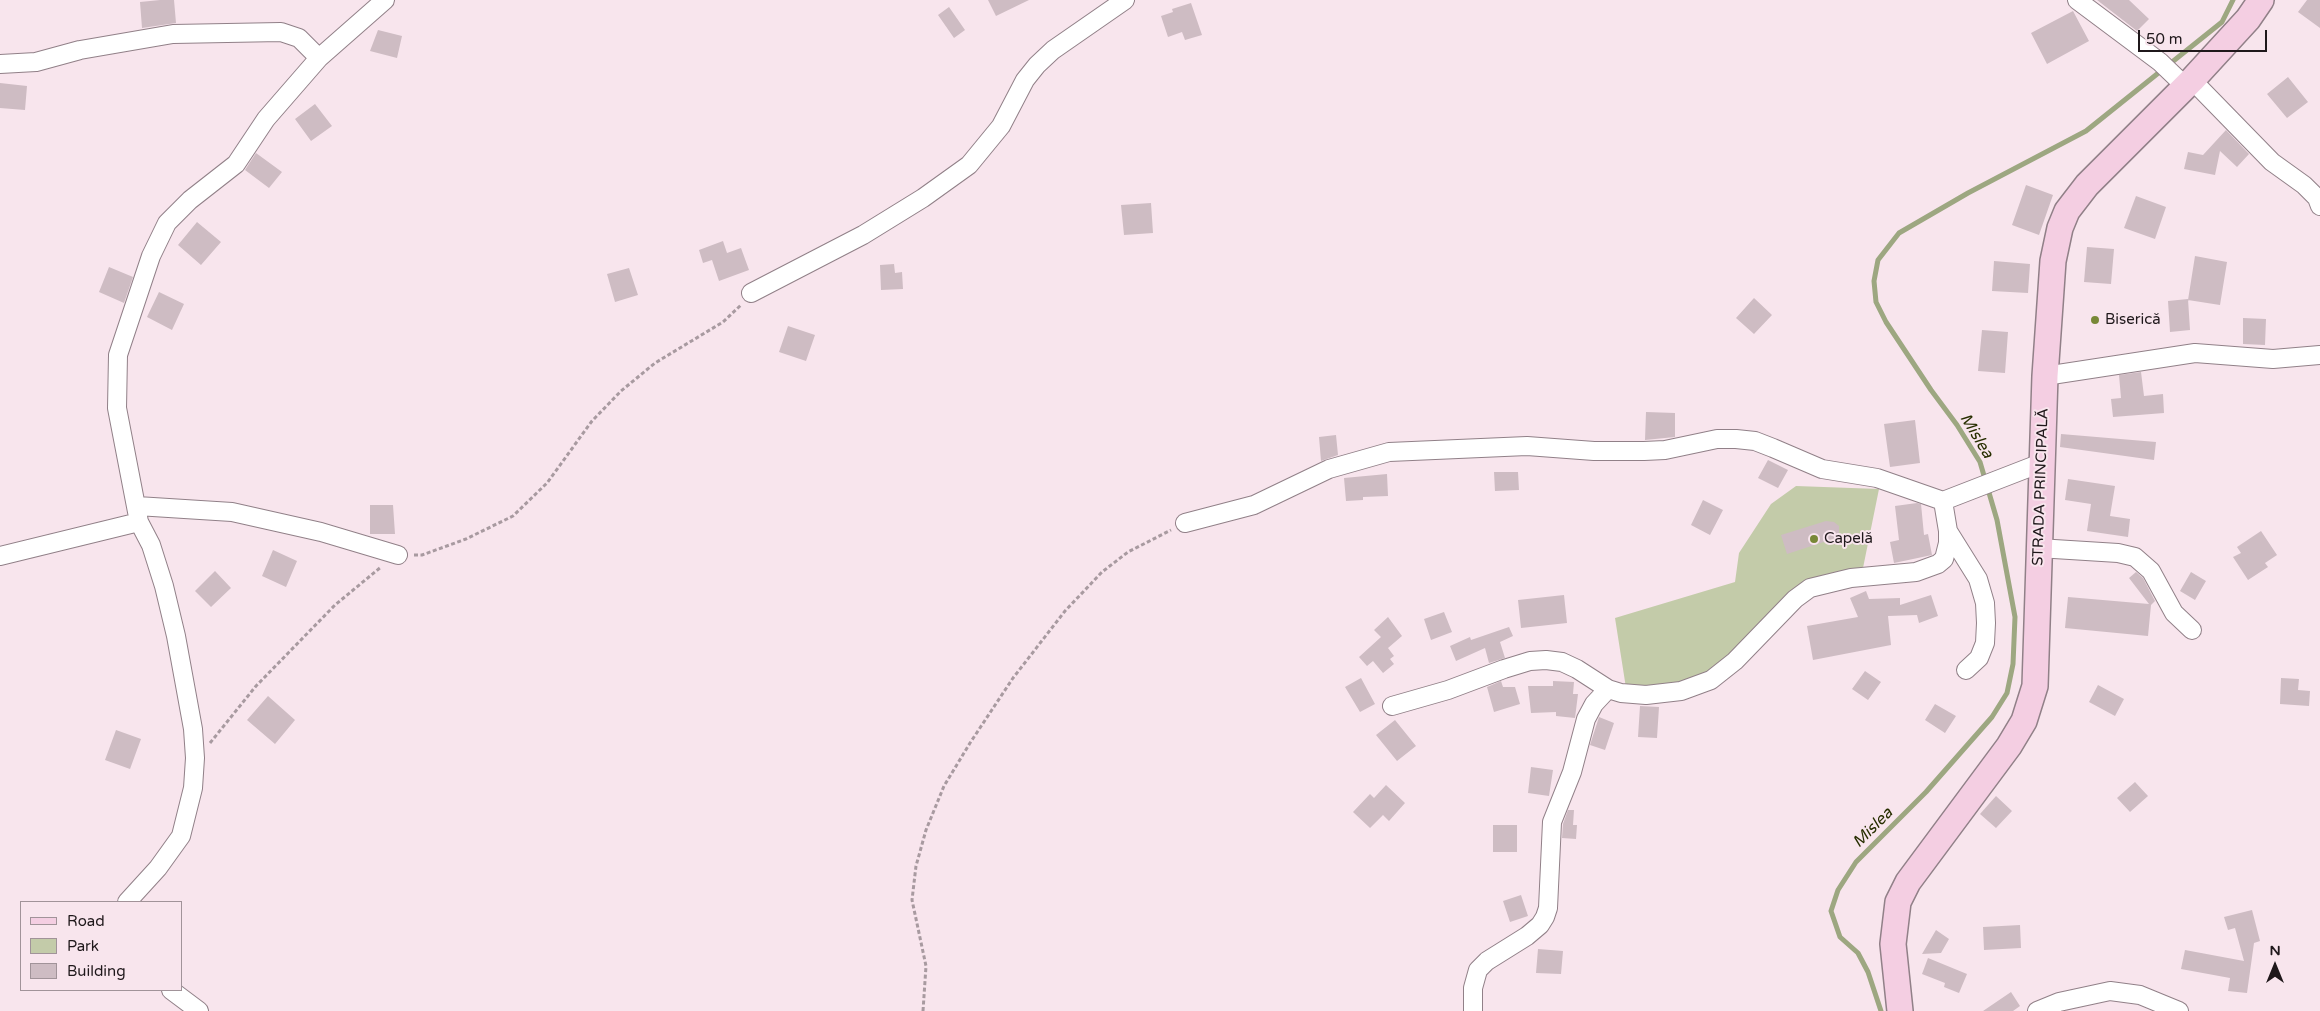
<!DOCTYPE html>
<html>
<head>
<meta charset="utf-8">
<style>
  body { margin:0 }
  #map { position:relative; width:2320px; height:1011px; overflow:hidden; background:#f8e5ed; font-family:"Varela Round",sans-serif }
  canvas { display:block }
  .legend { position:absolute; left:20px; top:901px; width:162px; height:90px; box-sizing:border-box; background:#f8e5ed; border:1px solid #a19399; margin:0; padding:6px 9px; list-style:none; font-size:15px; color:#1f181b }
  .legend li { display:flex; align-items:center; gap:10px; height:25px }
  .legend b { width:25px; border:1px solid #a19399 }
  .north { position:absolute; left:2250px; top:941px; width:50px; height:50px; -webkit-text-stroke:4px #f8e5ed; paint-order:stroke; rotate:0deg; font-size:14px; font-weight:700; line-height:20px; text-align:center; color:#1f181b }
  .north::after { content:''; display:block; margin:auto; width:18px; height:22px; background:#1f181b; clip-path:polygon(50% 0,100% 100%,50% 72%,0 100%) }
  .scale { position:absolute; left:2138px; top:30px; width:129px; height:22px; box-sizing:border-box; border:2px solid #1f181b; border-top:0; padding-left:6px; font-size:15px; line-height:18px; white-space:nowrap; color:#1f181b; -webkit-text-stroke:4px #f8e5ed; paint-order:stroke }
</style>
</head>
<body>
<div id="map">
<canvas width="2320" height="1011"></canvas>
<ul class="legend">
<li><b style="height:6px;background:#f4cee2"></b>Road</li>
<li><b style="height:14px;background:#c3cba9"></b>Park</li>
<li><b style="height:14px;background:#cebcc3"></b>Building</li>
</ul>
<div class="north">N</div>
<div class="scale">50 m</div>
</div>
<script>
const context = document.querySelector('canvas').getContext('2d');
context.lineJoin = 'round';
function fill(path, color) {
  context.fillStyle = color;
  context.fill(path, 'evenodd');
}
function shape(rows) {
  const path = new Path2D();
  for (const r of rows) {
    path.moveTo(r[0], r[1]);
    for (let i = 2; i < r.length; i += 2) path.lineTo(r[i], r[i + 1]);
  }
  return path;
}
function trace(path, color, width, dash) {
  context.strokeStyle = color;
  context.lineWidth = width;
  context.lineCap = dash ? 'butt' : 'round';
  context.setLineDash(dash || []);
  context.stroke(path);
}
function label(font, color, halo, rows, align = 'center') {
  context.font = font + ' "Varela Round",sans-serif';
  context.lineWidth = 4;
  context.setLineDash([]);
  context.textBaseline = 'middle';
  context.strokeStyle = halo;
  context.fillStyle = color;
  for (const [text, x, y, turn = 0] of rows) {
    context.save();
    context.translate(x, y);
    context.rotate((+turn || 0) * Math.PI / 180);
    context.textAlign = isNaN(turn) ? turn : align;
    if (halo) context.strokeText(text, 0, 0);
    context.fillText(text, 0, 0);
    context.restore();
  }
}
const green = shape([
  [1796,486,1879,489,1863,568,1836,573,1804,583,1749,639,1716,667,1683,683,1649,689,1626,688,1615,618,1735,582,1739,553,1771,504]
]);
const stream = shape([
  [1881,1011,1868,972,1858,953,1840,937,1831,911,1838,890,1856,862,1926,792,1992,717,2007,693,2013,664,2015,617,1997,520,1980,462,1957,425,1931,390,1886,322,1876,302,1874,281,1878,260,1899,233,1968,193,2086,131,2222,22,2233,0]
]);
const building = shape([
  [160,0,174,0,176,23,142,28,140,2],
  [988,0,1029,0,996,16],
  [2097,0,2129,0,2149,19,2137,31],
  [2307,0,2320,0,2320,28,2298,12],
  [1191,3,1202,35,1185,40,1182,32,1168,37,1161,16,1173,12,1172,9],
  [949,7,965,30,954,38,938,15],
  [2073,11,2089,41,2047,64,2031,33],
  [378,30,402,36,397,58,370,51],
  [2288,77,2308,102,2287,118,2267,94],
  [0,83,27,86,25,110,0,108],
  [315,104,332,126,311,141,295,119],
  [2226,130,2249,154,2237,167,2220,151,2215,175,2184,169,2188,152,2203,155],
  [256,153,282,172,269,188,245,170],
  [2026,185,2053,195,2039,235,2012,225],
  [2136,196,2166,207,2155,239,2124,228],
  [1151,203,1153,233,1124,235,1121,205],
  [197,222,221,242,201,265,178,245],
  [723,241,727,253,741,248,749,270,719,281,712,260,703,263,699,250],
  [2087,247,2114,249,2111,284,2084,282],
  [2195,256,2227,262,2220,305,2188,300],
  [1994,261,2030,264,2028,293,1992,291],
  [894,264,895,273,902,272,903,289,881,290,880,265],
  [109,267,133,277,124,303,99,292],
  [629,268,638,295,615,302,607,274],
  [159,292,184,304,172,330,147,317],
  [1754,298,1772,315,1754,334,1736,318],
  [2188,299,2190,330,2170,332,2168,301],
  [2243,318,2266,319,2265,345,2243,344],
  [788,326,815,335,806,361,779,352],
  [1982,330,2008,332,2005,373,1978,371],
  [2141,372,2144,396,2163,394,2164,413,2113,417,2111,399,2121,398,2119,375],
  [1646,412,1675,413,1675,437,1645,440],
  [1915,420,1920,463,1890,467,1884,424],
  [2061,434,2156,442,2154,460,2060,447],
  [1336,435,1338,455,1321,461,1319,437],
  [1768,460,1788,470,1778,488,1758,478],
  [1494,472,1518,472,1519,490,1495,491],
  [1387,474,1388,496,1363,497,1363,500,1346,501,1344,478],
  [2068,479,2115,486,2110,516,2130,519,2128,537,2087,531,2091,504,2065,500],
  [1703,500,1723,510,1710,535,1691,525],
  [1917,503,1921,504,1924,535,1928,534,1932,555,1894,563,1890,542,1899,540,1895,506],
  [370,505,393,505,395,534,370,534],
  [1826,521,1834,522,1839,526,1839,532,1836,538,1787,554,1781,535],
  [2261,531,2277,555,2265,563,2268,567,2248,580,2233,557,2241,553,2237,547],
  [273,550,297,561,286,587,262,576],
  [215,571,231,588,211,607,195,591],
  [2136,572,2143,578,2155,601,2151,605,2148,636,2065,628,2068,597,2149,604,2129,578],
  [2191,572,2206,581,2195,600,2180,591],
  [1866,591,1869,599,1900,598,1900,605,1931,595,1938,616,1919,623,1917,615,1888,616,1891,645,1813,660,1807,626,1858,617,1850,598],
  [1564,595,1567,623,1521,628,1518,600],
  [1444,612,1452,632,1431,640,1424,619],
  [1388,617,1402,636,1388,648,1394,656,1390,659,1394,664,1383,673,1373,661,1367,666,1359,657,1381,637,1374,630],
  [1509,627,1513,636,1500,642,1505,658,1489,663,1485,648,1456,661,1450,646,1470,637,1471,640],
  [1865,671,1881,682,1868,700,1852,689],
  [1361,678,1375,704,1360,712,1345,687],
  [2281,678,2299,679,2298,690,2310,691,2309,706,2280,704],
  [1501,681,1503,687,1515,687,1520,704,1494,712,1487,687],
  [1553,681,1574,682,1573,694,1578,694,1575,718,1556,716,1556,712,1531,713,1528,686,1553,686],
  [2098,685,2124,699,2115,716,2089,702],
  [268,696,295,720,275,744,247,720],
  [1935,704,1956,716,1945,733,1925,720],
  [1640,706,1659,707,1657,738,1638,737],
  [1599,717,1614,723,1605,750,1590,745],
  [1395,720,1416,746,1397,761,1376,735],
  [116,730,141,739,130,769,105,760],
  [1531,767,1553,770,1549,796,1528,793],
  [2135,782,2148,796,2130,812,2117,798],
  [1386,785,1405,803,1389,821,1383,815,1370,828,1353,812,1370,794,1374,798],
  [1996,796,2012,811,1996,828,1980,814],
  [1568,810,1574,810,1573,825,1577,825,1576,839,1562,838,1563,824],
  [1493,825,1517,825,1517,852,1493,852],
  [1521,895,1528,916,1510,922,1503,901],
  [2252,910,2260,941,2254,943,2247,993,2228,991,2230,978,2181,969,2185,950,2244,961,2235,928,2228,930,2224,917],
  [2020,925,2021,948,1984,950,1983,927],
  [1936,930,1949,939,1941,953,1922,954],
  [1538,949,1563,951,1561,974,1536,973],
  [1928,958,1967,974,1959,993,1944,987,1945,983,1922,974],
  [2011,992,2020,1006,2013,1011,1983,1011]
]);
const path = shape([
  [414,555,422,555,466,539,513,516,547,483,592,421,621,391,655,363,723,322,741,305],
  [210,743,256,686,335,605,381,567],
  [923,1011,926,966,912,900,916,866,926,830,944,786,970,743,1013,678,1065,611,1102,572,1128,552,1171,530]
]);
const street = shape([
  [2077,0,2160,62,2185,86],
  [0,64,36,62,80,50,173,34,281,32,299,38,319,58],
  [2192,80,2272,162,2304,185,2317,198,2320,206],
  [751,293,863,235,923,198,969,165,1001,126,1025,80,1037,65,1053,50,1125,0],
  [2045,376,2195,353,2273,359,2320,355],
  [137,506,232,512,321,532,398,555],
  [1185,523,1254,505,1329,469,1389,452,1527,446,1594,451,1644,451,1665,450,1717,439,1736,439,1755,441,1773,448,1822,469,1877,478,1943,501,2041,463],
  [1948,531,1978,579,1985,603,1986,623,1985,643,1979,658,1966,670],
  [2038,548,2118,553,2135,557,2151,571,2174,613,2192,630],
  [0,556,139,522],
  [1392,706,1448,690,1504,669,1530,661,1546,660,1562,662,1577,669,1608,689,1621,693,1646,695,1681,691,1711,680,1735,661,1795,599,1810,588,1851,578,1916,572,1938,564,1944,559,1948,543,1948,531,1943,501],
  [127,902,158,868,181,836,193,788,195,758,193,729,176,636,164,586,151,545,139,522,117,408,118,355,151,256,167,223,190,200,236,164,266,119,319,58,385,0],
  [171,990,199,1011],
  [1473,1011,1473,988,1478,970,1487,961,1527,936,1540,925,1545,917,1548,908,1552,822,1572,772,1586,719,1594,704,1608,689],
  [2037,1011,2059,1002,2110,991,2140,995,2179,1011]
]);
const secondary = shape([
  [1900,1011,1893,944,1898,902,1908,882,2009,746,2024,721,2035,686,2045,376,2053,261,2060,228,2067,211,2087,185,2192,80,2248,19,2261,0]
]);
const markers = [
  [2095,320,5,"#788837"],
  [1814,539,5,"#788837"]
];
const poiNames = [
  ["Biserică",2105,320],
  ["Capelă",1824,539]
];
const streetNames = [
  ["STRADA PRINCIPALĂ",2041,487,-88]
];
const waterNames = [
  ["Mislea",1976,436,59],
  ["Mislea",1873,828,-45]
];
fill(green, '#c3cba9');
trace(stream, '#9da781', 5);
fill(building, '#cebcc3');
trace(street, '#918088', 20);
trace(secondary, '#918088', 28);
trace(path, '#a89aa0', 3, [4, 2.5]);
trace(street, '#fff', 18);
trace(secondary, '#f4cee2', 25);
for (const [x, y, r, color] of markers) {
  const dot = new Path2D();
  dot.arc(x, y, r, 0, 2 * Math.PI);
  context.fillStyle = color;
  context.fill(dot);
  trace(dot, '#f8e5ed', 2);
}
label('15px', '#1f181b', '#f8e5ed', poiNames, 'left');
label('15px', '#1f181b', '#f8e5ed', streetNames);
label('italic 16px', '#272e00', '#f8e5ed', waterNames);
</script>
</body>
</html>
